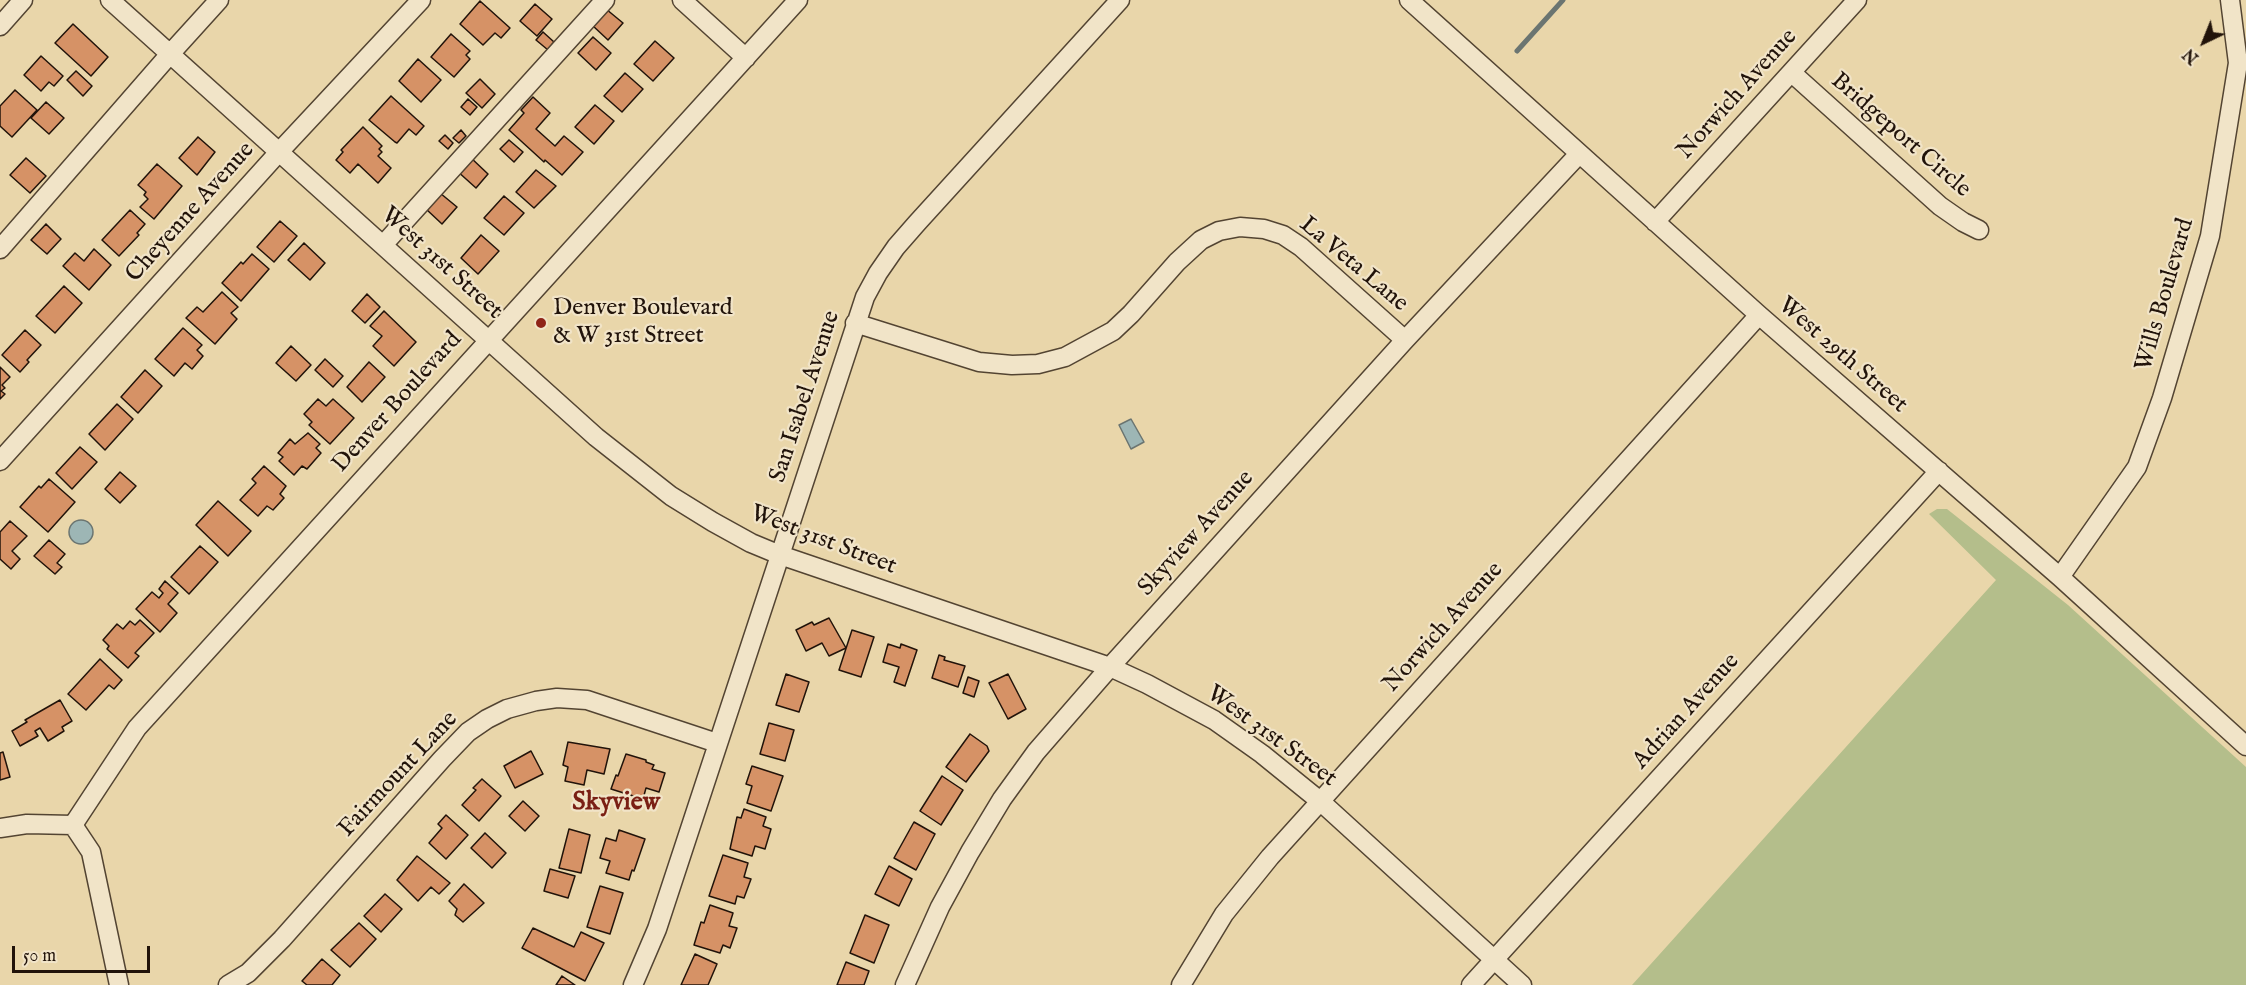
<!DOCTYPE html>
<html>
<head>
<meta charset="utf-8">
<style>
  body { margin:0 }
  #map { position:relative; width:2246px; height:985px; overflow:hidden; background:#e9d6aa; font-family:"IM FELL English",serif }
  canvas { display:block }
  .north { position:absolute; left:2174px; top:12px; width:60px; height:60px; -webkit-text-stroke:4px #f1e4c8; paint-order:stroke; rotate:223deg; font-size:16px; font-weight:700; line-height:24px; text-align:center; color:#21130a }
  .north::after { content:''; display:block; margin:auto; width:21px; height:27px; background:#21130a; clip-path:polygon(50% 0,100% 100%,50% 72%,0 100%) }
  .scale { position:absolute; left:12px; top:946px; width:138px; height:27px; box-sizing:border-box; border:3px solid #21130a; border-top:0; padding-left:8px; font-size:18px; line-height:21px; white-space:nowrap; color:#21130a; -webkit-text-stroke:4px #f1e4c8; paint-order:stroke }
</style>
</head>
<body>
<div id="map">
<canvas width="2246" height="985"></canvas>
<div class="north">N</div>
<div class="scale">50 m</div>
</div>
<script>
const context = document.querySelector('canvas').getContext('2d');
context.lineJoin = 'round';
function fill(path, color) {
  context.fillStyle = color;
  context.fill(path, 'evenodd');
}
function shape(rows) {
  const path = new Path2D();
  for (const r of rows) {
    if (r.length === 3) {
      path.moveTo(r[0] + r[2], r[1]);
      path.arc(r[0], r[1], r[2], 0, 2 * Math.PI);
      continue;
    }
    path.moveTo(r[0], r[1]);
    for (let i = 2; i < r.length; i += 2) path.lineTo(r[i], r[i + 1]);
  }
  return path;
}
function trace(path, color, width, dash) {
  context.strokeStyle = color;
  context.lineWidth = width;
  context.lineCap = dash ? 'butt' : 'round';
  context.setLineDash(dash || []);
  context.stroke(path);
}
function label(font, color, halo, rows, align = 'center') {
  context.font = font + ' "IM FELL English",serif';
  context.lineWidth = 4.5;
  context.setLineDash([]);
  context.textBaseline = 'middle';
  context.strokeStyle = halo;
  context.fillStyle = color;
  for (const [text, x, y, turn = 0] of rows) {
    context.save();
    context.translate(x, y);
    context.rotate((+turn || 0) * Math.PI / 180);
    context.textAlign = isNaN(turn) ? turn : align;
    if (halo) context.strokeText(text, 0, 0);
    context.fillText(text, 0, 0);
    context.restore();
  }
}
const green = shape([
  [1937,509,1947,509,2068,605,2246,767,2246,985,1632,985,1996,580,1929,514]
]);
const water = shape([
  [1131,419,1144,442,1131,449,1119,425,1131,419],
  [81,532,12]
]);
const stream = shape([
  [1517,51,1563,0]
]);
const building = shape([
  [480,1,510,28,501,38,495,33,483,45,460,24,480,1],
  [535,4,552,19,537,36,520,21,535,4],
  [606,9,623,23,608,40,592,25,606,9],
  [73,24,108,57,91,76,55,43,73,24],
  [543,32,554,42,548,50,536,40,543,32],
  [451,34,470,51,466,55,470,59,454,77,431,57,451,34],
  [593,37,611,53,596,70,578,53,593,37],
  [655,41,674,58,653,81,634,64,655,41],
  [41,56,63,76,54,86,49,82,41,91,24,75,41,56],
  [418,59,441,80,421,102,399,81,418,59],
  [76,71,92,86,83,96,67,80,76,71],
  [625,73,643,89,622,112,604,96,625,73],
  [480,79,495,94,482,108,466,93,480,79],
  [15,90,37,110,12,137,0,126,0,106,15,90],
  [391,96,424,126,416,135,409,129,397,143,395,142,369,120,391,96],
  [533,97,550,113,536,129,555,146,564,136,583,152,562,175,545,160,544,162,509,130,524,113,521,110,533,97],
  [468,99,477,107,470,115,461,107,468,99],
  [46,102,64,118,49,134,31,118,46,102],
  [595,105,614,121,594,144,575,127,595,105],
  [363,127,382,146,379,149,382,152,378,156,391,168,378,183,358,164,350,173,336,160,343,152,341,150,363,127],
  [461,130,466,136,459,143,453,138,461,130],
  [445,135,453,143,448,149,439,141,445,135],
  [198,137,215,152,197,175,179,158,198,137],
  [509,140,523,152,514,162,500,149,509,140],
  [469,156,488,174,476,188,456,170,469,156],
  [26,158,46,176,30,193,10,175,26,158],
  [157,164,182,186,154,219,140,207,148,199,144,195,146,192,138,185,157,164],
  [536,170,556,186,534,208,516,192,536,170],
  [440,193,457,207,442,224,426,209,440,193],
  [504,196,524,213,504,235,484,218,504,196],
  [130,210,145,224,137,233,139,235,119,256,102,240,130,210],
  [280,221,297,236,274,262,257,247,280,221],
  [46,224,61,239,47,254,31,240,46,224],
  [481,235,499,251,478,274,461,258,481,235],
  [304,243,325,263,310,280,288,260,304,243],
  [94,249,111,265,89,290,63,266,75,253,84,261,94,249],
  [252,254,269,269,241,301,222,283,241,262,243,264,252,254],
  [64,286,82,303,55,333,36,316,64,286],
  [222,292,238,307,231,313,237,319,215,344,186,318,197,307,203,312,222,292],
  [367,294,380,307,365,323,352,311,367,294],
  [384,311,416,342,394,366,373,346,382,336,370,326,384,311],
  [183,328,202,345,197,350,203,356,192,369,185,363,174,376,155,359,183,328],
  [25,330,41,345,27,360,29,362,20,372,2,355,25,330],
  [291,346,311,365,296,381,276,363,291,346],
  [325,359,343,376,333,387,315,370,325,359],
  [369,362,385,377,362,402,347,387,369,362],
  [0,367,10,377,2,385,5,388,1,391,5,394,0,399,0,367],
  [145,370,162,386,138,413,121,397,145,370],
  [318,399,326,406,333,399,354,418,330,444,309,425,312,422,304,414,318,399],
  [117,404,133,419,105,450,89,434,117,404],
  [308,433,320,444,316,448,321,453,307,469,302,466,294,475,279,461,283,457,278,453,290,439,295,444,308,433],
  [80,447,97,462,72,489,56,473,80,447],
  [264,466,286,486,280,494,284,498,273,510,267,506,258,516,240,500,256,483,252,479,264,466],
  [120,472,136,486,120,503,105,489,120,472],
  [49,479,75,502,48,532,20,507,39,486,41,488,49,479],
  [218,501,251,531,228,556,196,525,218,501],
  [10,521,27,536,12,551,20,559,11,569,0,559,0,532,10,521],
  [49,540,65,554,57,563,62,567,55,574,34,556,49,540],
  [200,546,218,562,189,594,171,577,200,546],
  [165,581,178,593,168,604,177,613,160,632,136,609,152,592,159,598,163,593,159,589,165,581],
  [829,618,846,648,829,656,822,643,806,651,796,630,812,622,814,625,829,618],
  [140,620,154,633,135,653,139,656,128,668,107,649,109,646,103,640,117,624,123,629,130,621,135,625,140,620],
  [852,630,874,637,861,677,839,670,852,630],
  [888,644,900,648,901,644,917,650,905,686,894,682,899,667,883,662,888,644],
  [939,655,945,657,944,660,965,666,958,687,932,678,939,655],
  [100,659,122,680,114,689,109,685,86,710,68,694,100,659],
  [786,674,809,682,799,712,776,705,786,674],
  [1008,674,1026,709,1008,719,989,683,1008,674],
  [968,677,979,681,974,697,963,693,968,677],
  [60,700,72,721,62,727,64,731,48,741,40,728,35,731,38,736,20,746,12,731,27,722,25,720,60,700],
  [769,723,794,730,785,761,760,754,769,723],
  [970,734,987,746,989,751,966,782,946,767,970,734],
  [568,742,610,749,604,774,587,770,584,785,565,781,568,767,563,765,568,742],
  [531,751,543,774,515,788,504,766,531,751],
  [3,752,10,777,0,780,0,753,3,752],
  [626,754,646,760,646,762,654,765,652,769,665,773,659,792,646,788,643,799,611,789,616,775,618,776,626,754],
  [752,766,783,776,771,811,747,803,752,786,746,784,752,766],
  [942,776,963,790,941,825,920,811,942,776],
  [482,779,501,796,479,821,462,805,476,790,473,788,482,779],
  [523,801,539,816,525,831,509,816,523,801],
  [744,809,766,817,763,826,771,829,765,849,755,846,752,856,730,849,737,817,741,818,744,809],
  [446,815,468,835,446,859,429,843,442,828,438,824,446,815],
  [914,822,935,834,916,870,894,858,914,822],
  [569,829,590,835,581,873,559,868,569,829],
  [619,830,645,839,634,871,632,870,629,880,606,873,610,861,600,858,606,838,616,841,619,830],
  [485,833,506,853,492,868,471,848,485,833],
  [723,855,748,863,744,877,751,879,744,898,737,896,735,904,709,896,723,855],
  [417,856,450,883,439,894,431,887,418,901,397,880,417,856],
  [889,866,912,879,899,906,875,894,889,866],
  [550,869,575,876,568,898,544,891,550,869],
  [464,884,484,903,463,922,455,915,457,909,449,901,464,884],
  [600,886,623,893,610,934,587,927,600,886],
  [385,894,402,909,381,932,364,916,385,894],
  [710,905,733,913,729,926,737,928,730,948,723,945,720,953,694,945,701,922,704,923,710,905],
  [865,915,889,925,874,963,850,953,865,915],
  [359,923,376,939,350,967,331,950,359,923],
  [533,928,574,947,581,932,604,943,585,981,522,948,533,928],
  [695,954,717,964,708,985,681,985,695,954],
  [322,959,340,975,332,985,307,985,302,981,322,959],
  [846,962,869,971,864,985,837,985,846,962],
  [562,976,575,985,556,985,562,976]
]);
const minor = shape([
  [110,0,596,437,671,496,713,522,751,543,780,555,1110,667,1147,684,1214,720,1262,754,1320,801,1522,985],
  [682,0,746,58],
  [1409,0,1759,315,2060,577,2246,746],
  [0,26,23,0],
  [1792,73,1940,206,1963,222,1979,230],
  [1655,222,1857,0],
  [383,245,605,0],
  [0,249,170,54,219,0],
  [855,323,979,362,1012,365,1038,364,1065,357,1113,331,1131,314,1177,262,1201,240,1219,231,1240,227,1264,229,1283,235,1301,247,1405,340],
  [0,461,279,152,421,0],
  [2060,577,2137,467,2162,398,2210,236,2238,63,2230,0],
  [73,825,137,728,798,0],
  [73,825,91,852,119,985],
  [0,828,27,824,73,825],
  [228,985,248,973,282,939,442,759,468,732,487,719,507,709,536,701,557,698,587,700,717,743],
  [633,985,657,929,865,297,878,273,896,247,917,223,1120,0],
  [905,985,940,907,970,852,1002,799,1036,752,1110,667,1405,340,1579,154],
  [1181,985,1224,914,1270,857,1759,315],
  [1471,985,1939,471]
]);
const markers = [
  [541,323,6,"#8f2418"]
];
const streetNames = [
  ["Norwich Avenue",1738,95,-48],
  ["Bridgeport Circle",1900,136,41],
  ["Cheyenne Avenue",191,213,-48],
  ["West 31st Street",441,264,42],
  ["La Veta Lane",1353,265,40],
  ["Wills Boulevard",2166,295,-74],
  ["West 29th Street",1842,356,41],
  ["San Isabel Avenue",806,397,-72],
  ["Denver Boulevard",398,403,-48],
  ["Skyview Avenue",1197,534,-48],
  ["West 31st Street",823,541,21],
  ["Norwich Avenue",1444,628,-48],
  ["Adrian Avenue",1687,712,-48],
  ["West 31st Street",1271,737,36],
  ["Fairmount Lane",399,775,-47]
];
const poiNames = [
  ["Denver Boulevard",553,309],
  ["& W 31st Street",553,337]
];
const neighbourhoodNames = [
  ["Skyview",616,804]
];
fill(green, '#b4be8b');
fill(water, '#9db6b5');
trace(water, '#6b7571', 1.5);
trace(stream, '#6b7571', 5);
fill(building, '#d69266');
trace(building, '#21130a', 1.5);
trace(minor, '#534432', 21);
trace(minor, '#f1e4c8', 18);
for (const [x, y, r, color] of markers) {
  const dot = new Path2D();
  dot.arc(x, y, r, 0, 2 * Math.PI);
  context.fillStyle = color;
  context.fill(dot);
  trace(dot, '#f1e4c8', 2);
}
label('24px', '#21130a', '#f1e4c8', streetNames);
label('24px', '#21130a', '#f1e4c8', poiNames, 'left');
label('bold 26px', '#7a1f14', '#f1e4c8', neighbourhoodNames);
</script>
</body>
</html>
